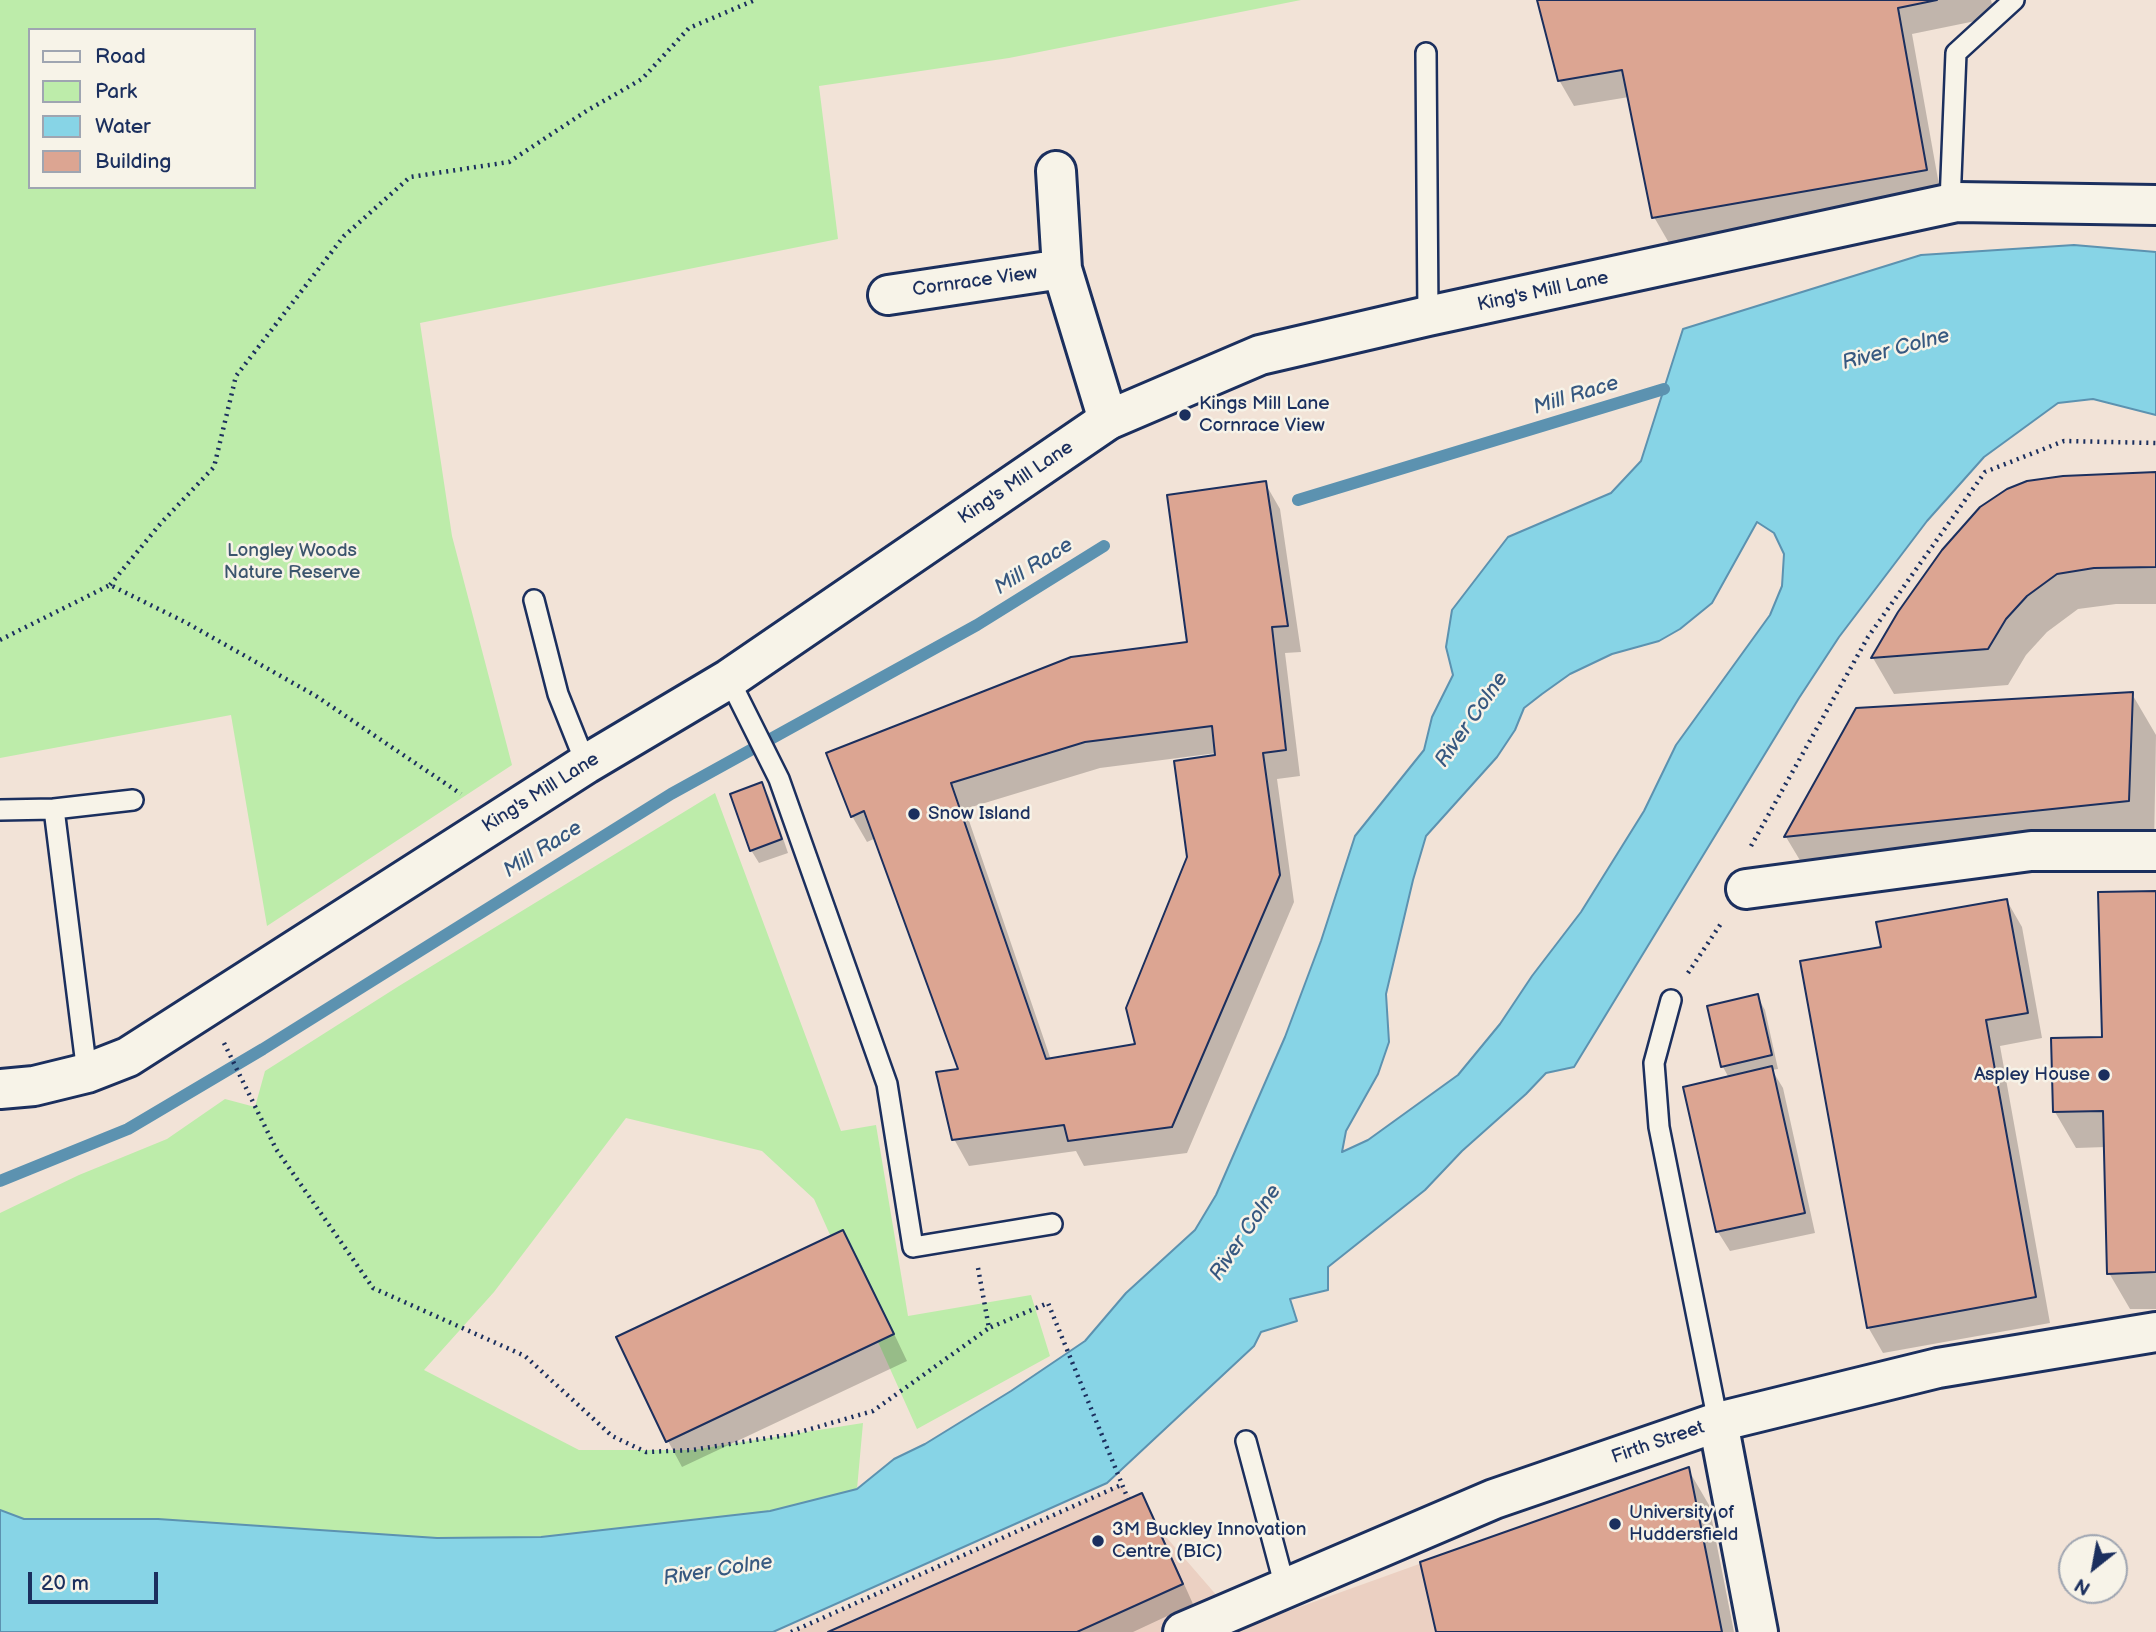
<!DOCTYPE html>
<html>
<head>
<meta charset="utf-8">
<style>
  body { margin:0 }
  #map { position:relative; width:2156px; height:1632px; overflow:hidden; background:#f2e3d7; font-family:"Balsamiq Sans",sans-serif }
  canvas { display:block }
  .legend { position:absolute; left:28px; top:28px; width:228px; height:161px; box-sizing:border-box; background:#f7f3e8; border:2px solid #9fa5b1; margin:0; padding:9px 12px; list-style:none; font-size:21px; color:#1b2f5e }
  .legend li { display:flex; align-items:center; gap:14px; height:35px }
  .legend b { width:35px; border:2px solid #9fa5b1 }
  .north { position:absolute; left:2058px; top:1534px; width:70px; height:70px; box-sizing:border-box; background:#f7f3e8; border:2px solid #9fa5b1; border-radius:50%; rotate:211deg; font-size:19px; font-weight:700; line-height:28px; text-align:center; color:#1b2f5e }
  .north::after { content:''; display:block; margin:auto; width:24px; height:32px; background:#1b2f5e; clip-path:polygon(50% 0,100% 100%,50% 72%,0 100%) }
  .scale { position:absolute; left:28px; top:1572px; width:130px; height:32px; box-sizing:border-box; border:4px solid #1b2f5e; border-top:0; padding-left:9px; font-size:21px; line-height:24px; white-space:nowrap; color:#1b2f5e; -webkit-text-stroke:5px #f7f3e8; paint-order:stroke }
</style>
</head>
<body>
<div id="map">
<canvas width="2156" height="1632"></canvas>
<ul class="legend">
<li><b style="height:9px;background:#f7f3e8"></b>Road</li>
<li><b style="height:19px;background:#bdecaa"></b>Park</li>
<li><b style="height:19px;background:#87d4e6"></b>Water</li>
<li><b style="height:19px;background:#dca592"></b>Building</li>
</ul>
<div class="north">N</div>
<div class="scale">20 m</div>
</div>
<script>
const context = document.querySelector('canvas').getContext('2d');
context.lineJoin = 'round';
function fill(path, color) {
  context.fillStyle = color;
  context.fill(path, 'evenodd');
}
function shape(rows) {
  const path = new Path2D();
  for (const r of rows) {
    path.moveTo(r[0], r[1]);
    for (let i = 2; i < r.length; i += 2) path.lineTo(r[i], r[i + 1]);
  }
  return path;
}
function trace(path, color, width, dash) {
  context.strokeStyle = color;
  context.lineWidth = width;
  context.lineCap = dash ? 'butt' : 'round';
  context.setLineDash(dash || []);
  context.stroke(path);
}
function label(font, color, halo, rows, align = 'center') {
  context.font = font + ' "Balsamiq Sans",sans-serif';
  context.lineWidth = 5;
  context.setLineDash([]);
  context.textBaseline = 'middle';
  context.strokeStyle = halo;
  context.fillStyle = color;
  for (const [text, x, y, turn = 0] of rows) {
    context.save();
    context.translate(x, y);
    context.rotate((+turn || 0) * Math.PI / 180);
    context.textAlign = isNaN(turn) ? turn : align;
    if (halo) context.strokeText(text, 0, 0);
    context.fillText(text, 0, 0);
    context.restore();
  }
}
const built = shape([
  [1689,1467,1722,1632,794,1632,1121,1485,1244,1627]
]);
const green = shape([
  [0,0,1301,0,1009,58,819,86,838,239,420,323,452,536,512,765,267,926,231,715,0,758],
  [30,30,254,30,254,187,30,187],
  [715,793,841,1131,876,1125,908,1316,1031,1295,1050,1356,917,1429,814,1199,762,1151,626,1118,494,1292,424,1370,579,1450,692,1450,863,1423,857,1489,770,1511,540,1537,437,1538,158,1519,24,1519,0,1510,0,1213,79,1175,167,1139,225,1099,255,1107,265,1071,399,986]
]);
const water = shape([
  [2074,245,2156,252,2156,415,2093,399,2058,403,1984,457,1927,521,1839,637,1799,698,1574,1067,1546,1073,1526,1094,1462,1151,1425,1190,1328,1267,1328,1290,1290,1299,1297,1321,1261,1332,1254,1346,1107,1483,773,1632,0,1632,0,1510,24,1519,158,1519,437,1538,541,1537,770,1511,857,1489,894,1459,925,1444,1011,1391,1085,1341,1126,1293,1195,1230,1216,1195,1285,1037,1321,941,1355,836,1424,750,1432,717,1453,675,1446,647,1452,610,1508,537,1611,493,1641,461,1683,329,1921,255,2074,245],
  [1757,522,1774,533,1784,554,1782,586,1770,615,1676,745,1644,811,1581,912,1532,976,1500,1024,1458,1075,1368,1140,1342,1152,1346,1131,1378,1074,1389,1042,1386,994,1413,880,1426,836,1497,757,1515,730,1524,708,1542,694,1570,674,1612,654,1659,641,1680,629,1712,603,1757,522]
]);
const shadow = shape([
  [1539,0,1991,0,1995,17,1912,34,1941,196,1669,243,1654,217,1629,97,1574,106,1559,80],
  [2156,474,2156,604,2116,604,2078,609,2047,632,2026,655,2008,685,1894,694,1873,658,1900,613],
  [1265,483,1280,509,1301,652,1285,653,1300,776,1277,779,1294,902,1187,1153,1084,1166,1076,1151,969,1166,954,1139,960,1070,876,838,867,842,852,816,1189,643],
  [1217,753,1137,1046,1051,1060,965,809,1100,768],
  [2132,694,2156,735,2154,848,1813,882,1786,837],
  [762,784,769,797,788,853,759,863,751,850],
  [2156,893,2156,1309,2130,1309,2109,1273,2106,1147,2076,1148,2055,1112,2104,1039],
  [2007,901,2022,927,2042,1038,2000,1046,2050,1323,1883,1353,1868,1327,1883,948],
  [1757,996,1765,1010,1778,1069,1772,1070,1783,1088,1815,1233,1730,1251,1718,1232,1685,1088,1729,1078,1723,1067,1709,1008],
  [843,1232,858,1258,907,1361,682,1467,668,1441,618,1338],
  [1688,1469,1709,1505,1734,1632,1438,1632],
  [1141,1495,1153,1515,1193,1604,1133,1632,832,1632]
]);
const stream = shape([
  [1298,500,1664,389],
  [0,1181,128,1129,263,1049,671,794,977,625,1104,546]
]);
const building = shape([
  [1537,0,1937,0,1898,8,1927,170,1652,218,1622,70,1558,81,1537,0],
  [2156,472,2156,567,2094,568,2057,574,2027,596,2006,619,1988,649,1871,658,1898,612,1942,550,1980,507,2007,489,2027,481,2063,476,2156,472],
  [1266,481,1288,626,1272,627,1286,750,1263,753,1280,875,1172,1127,1068,1141,1064,1125,952,1140,936,1072,958,1069,864,811,851,817,826,753,1071,657,1187,642,1167,495,1266,481],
  [1212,726,1215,755,1174,761,1187,857,1126,1008,1135,1044,1046,1059,951,783,1085,742,1212,726],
  [2133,692,2129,801,1784,837,1856,708,2133,692],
  [762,782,782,839,750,851,730,794,762,782],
  [2156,891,2156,1272,2107,1274,2103,1111,2053,1112,2051,1038,2102,1037,2098,892,2156,891],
  [2007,899,2028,1013,1986,1020,2036,1297,1867,1328,1800,961,1881,947,1876,922,2007,899],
  [1758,994,1772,1055,1721,1067,1707,1006,1758,994],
  [1772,1066,1805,1213,1716,1232,1683,1087,1772,1066],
  [843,1230,894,1334,666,1442,616,1337,843,1230],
  [1689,1467,1722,1632,1436,1632,1420,1562,1689,1467],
  [1142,1493,1183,1584,1077,1632,828,1632,1142,1493]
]);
const path = shape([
  [110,585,161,523,214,467,236,376,344,236,410,177,509,162,588,110,642,79,689,28,755,0],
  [0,640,110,585,185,622,316,696,461,794],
  [1751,846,1868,637,1985,472,2064,441,2156,443],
  [1688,973,1722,922],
  [224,1043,276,1149,373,1288,525,1356,612,1436,646,1452,692,1450,793,1434,873,1411,989,1328],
  [978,1268,989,1328,1048,1303,1128,1499],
  [791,1632,1121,1485]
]);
const service = shape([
  [1426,53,1428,316],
  [1950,203,1956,53,2014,0],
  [534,600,558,694,586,764],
  [729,679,779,779,887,1084,913,1247,1052,1224],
  [54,809,87,1073],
  [0,810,54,809,133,800],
  [1671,1000,1654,1063,1659,1127,1718,1422],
  [1246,1441,1285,1587]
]);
const minor = shape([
  [1056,171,1062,269,1108,420],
  [888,295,1062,269],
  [1746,889,2031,851,2156,851],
  [1718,1422,1758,1632]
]);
const tertiary = shape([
  [0,1089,34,1086,87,1073,128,1057,586,764,729,679,1108,420,1260,355,1428,316,1957,202,2156,205]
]);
const secondary = shape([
  [1183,1632,1494,1499,1718,1422,1938,1368,2156,1332]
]);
const markers = [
  [1185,415,7,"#1b2f5e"],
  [914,814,7,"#1b2f5e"],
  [2104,1075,7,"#1b2f5e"],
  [1615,1524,7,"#1b2f5e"],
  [1098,1541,7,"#1b2f5e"]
];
const streetNames = [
  ["Cornrace View",975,282,-8],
  ["King's Mill Lane",1543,292,-12],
  ["King's Mill Lane",1016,483,-34],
  ["King's Mill Lane",541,793,-32],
  ["Firth Street",1658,1443,-19]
];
const poiNames = [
  ["Kings Mill Lane",1199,404],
  ["Cornrace View",1199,426],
  ["Snow Island",928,814],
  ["Aspley House",2090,1075,"right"],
  ["University of",1629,1513],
  ["Huddersfield",1629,1535],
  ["3M Buckley Innovation",1112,1530],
  ["Centre (BIC)",1112,1552]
];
const parkNames = [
  ["Longley Woods",292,551],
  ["Nature Reserve",292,573]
];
const waterNames = [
  ["River Colne",1896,350,-15],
  ["Mill Race",1576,396,-17],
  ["Mill Race",1034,567,-32],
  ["River Colne",1472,720,-55],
  ["Mill Race",543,850,-32],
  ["River Colne",1246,1233,-56],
  ["River Colne",718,1571,-9]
];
fill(built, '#ebd0c2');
fill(green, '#bdecaa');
fill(water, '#87d4e6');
trace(water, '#5c92b0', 2);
fill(shadow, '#0003');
trace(stream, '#5c92b0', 12);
fill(building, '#dca592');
trace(building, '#1b2f5e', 2);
trace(service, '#1b2f5e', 24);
trace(minor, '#1b2f5e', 44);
trace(tertiary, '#1b2f5e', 44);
trace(secondary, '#1b2f5e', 44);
trace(path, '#1b2f5e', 4.5, [2, 5]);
trace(service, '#f7f3e8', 19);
trace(minor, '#f7f3e8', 38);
trace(tertiary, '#f7f3e8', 38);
trace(secondary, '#f7f3e8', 38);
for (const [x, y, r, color] of markers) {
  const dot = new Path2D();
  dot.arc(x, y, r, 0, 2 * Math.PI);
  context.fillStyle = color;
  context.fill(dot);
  trace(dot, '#f7f3e8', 2.5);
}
label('19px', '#1b2f5e', '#f7f3e8', streetNames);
label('19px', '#1b2f5e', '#f7f3e8', poiNames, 'left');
label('19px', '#3b556d', '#f7f3e8', parkNames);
label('italic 21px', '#365880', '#f7f3e8', waterNames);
</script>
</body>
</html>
